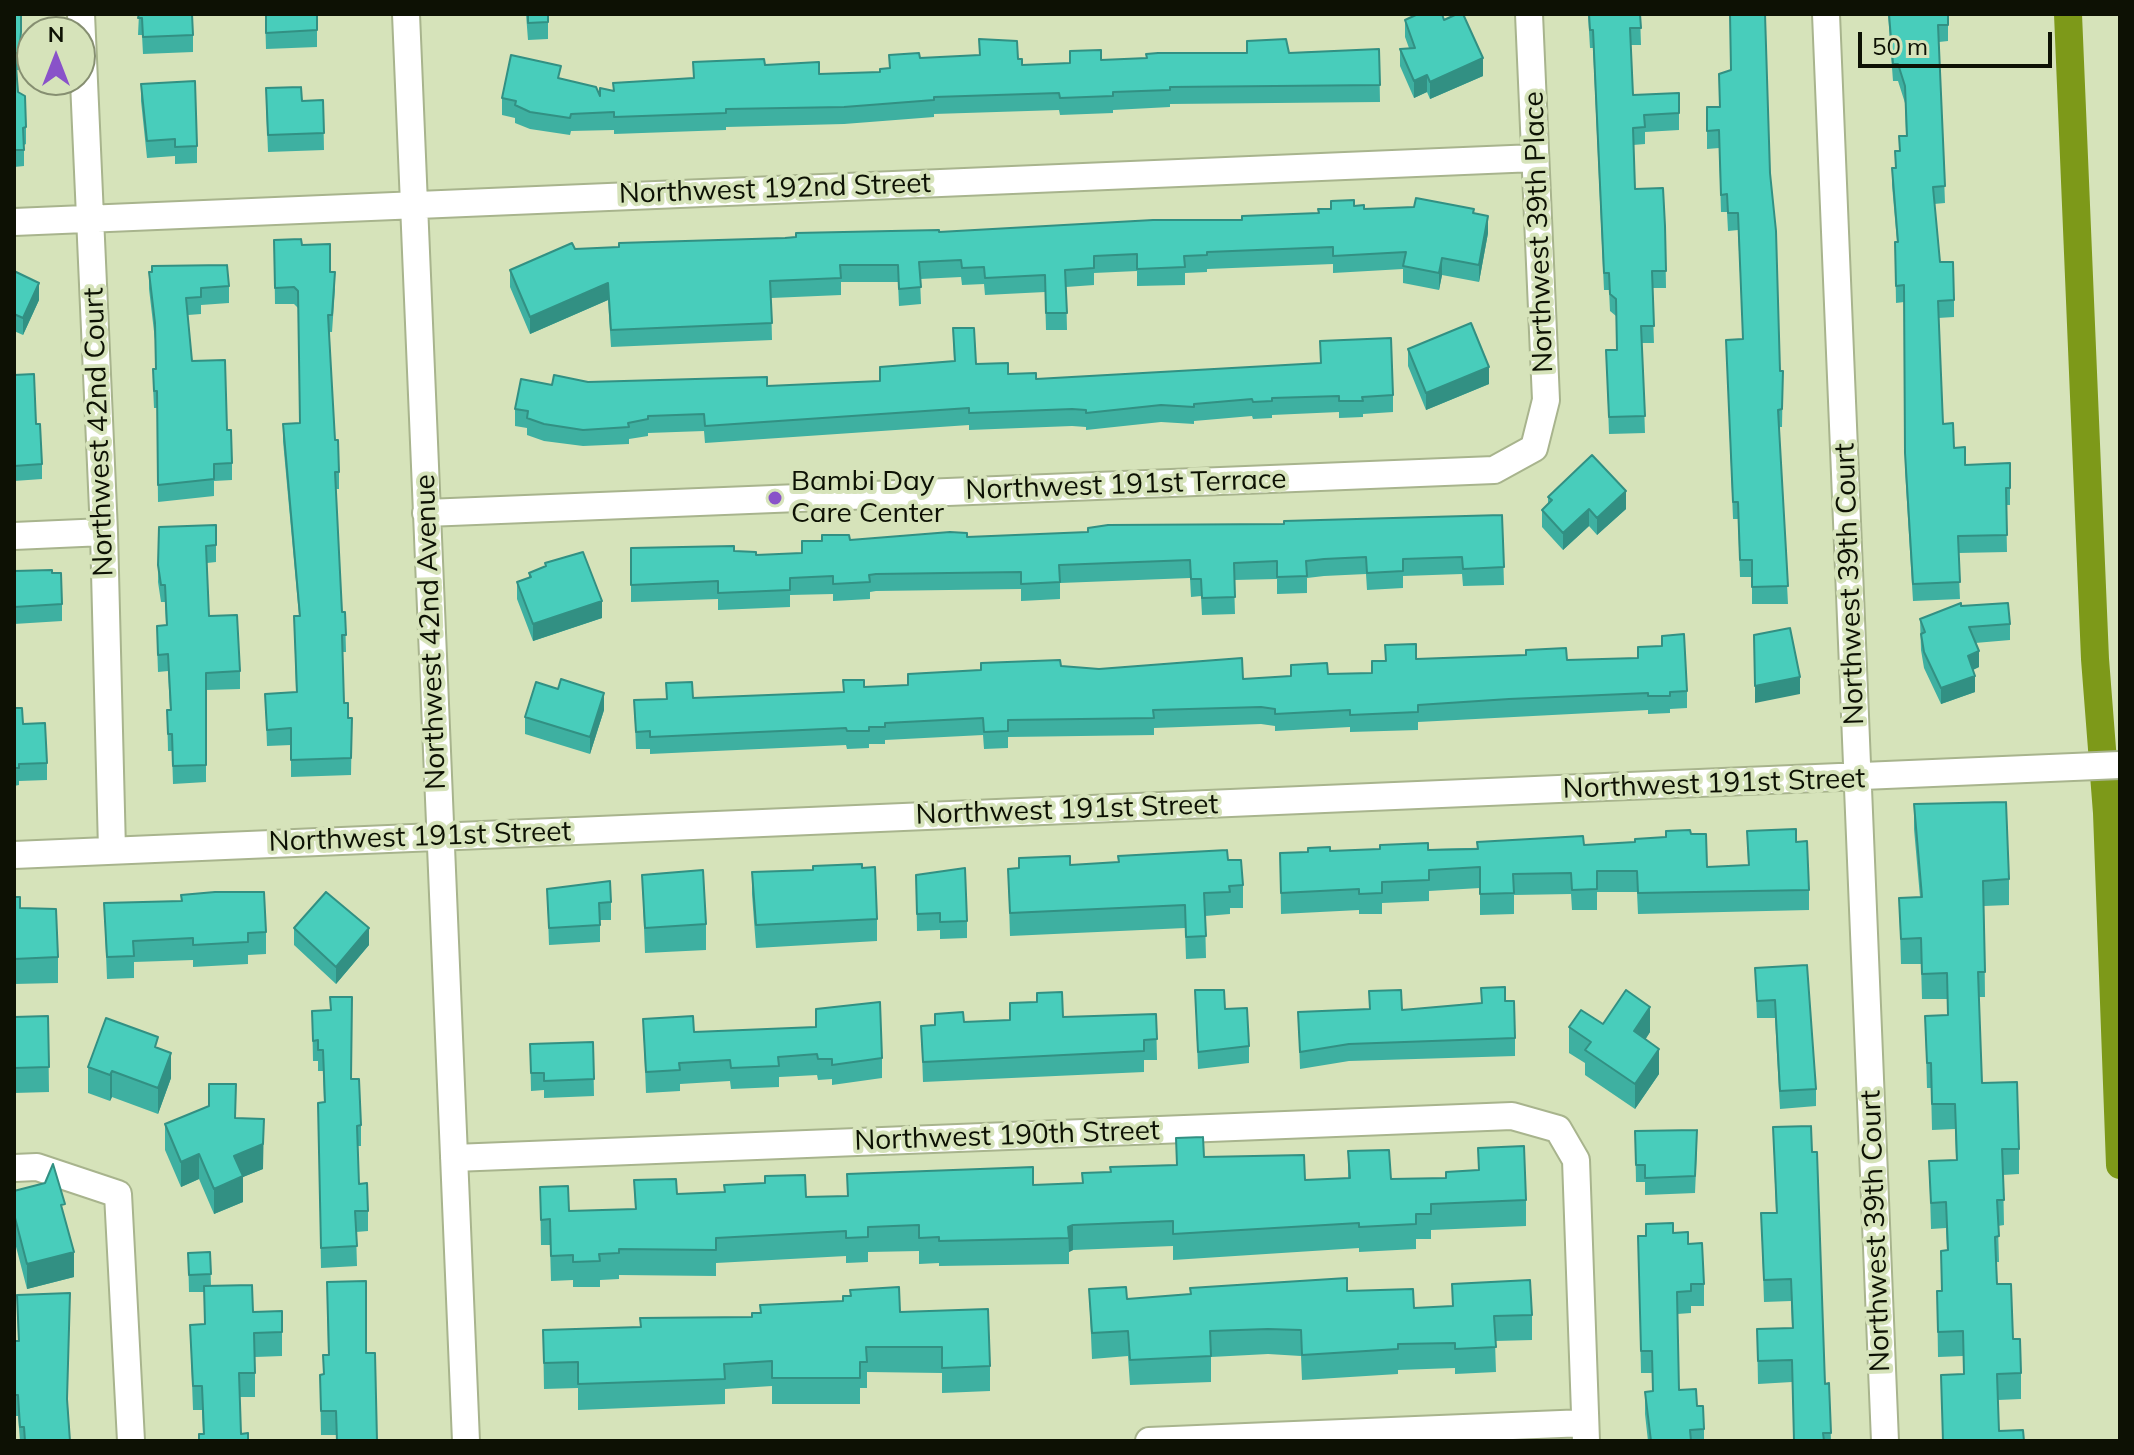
<!DOCTYPE html>
<html>
<head>
<meta charset="utf-8">
<style>
  body { margin:0 }
  #map { position:relative; width:2134px; height:1455px; overflow:hidden; background:#d6e3ba; font-family:Mulish,sans-serif }
  canvas { display:block }
  .frame { position:absolute; inset:0; border:16px solid #0d1104; pointer-events:none }
  .north { position:absolute; left:16px; top:16px; width:80px; height:80px; box-sizing:border-box; background:#d6e3ba; border:2px solid #868f71; border-radius:50%; rotate:0deg; font-size:22px; font-weight:700; line-height:32px; text-align:center; color:#0d1104 }
  .north::after { content:''; display:block; margin:auto; width:28px; height:36px; background:#8952c9; clip-path:polygon(50% 0,100% 100%,50% 72%,0 100%) }
  .scale { position:absolute; left:1858px; top:32px; width:194px; height:36px; box-sizing:border-box; border:4px solid #0d1104; border-top:0; padding-left:10px; font-size:24px; line-height:28px; white-space:nowrap; color:#0d1104; -webkit-text-stroke:6px #d6e3ba; paint-order:stroke }
</style>
</head>
<body>
<div id="map">
<canvas width="2134" height="1455"></canvas>
<div class="frame"></div>
<div class="north">N</div>
<div class="scale">50 m</div>
</div>
<script>
const context = document.querySelector('canvas').getContext('2d');
context.lineJoin = 'round';
function shape(rows) {
  const path = new Path2D();
  for (const r of rows) {
    path.moveTo(r[0], r[1]);
    for (let i = 2; i < r.length; i += 2) path.lineTo(r[i], r[i + 1]);
  }
  return path;
}
function trace(path, color, width, dash) {
  context.strokeStyle = color;
  context.lineWidth = width;
  context.lineCap = dash ? 'butt' : 'round';
  context.setLineDash(dash || []);
  context.stroke(path);
}
function fill(path, color) {
  context.fillStyle = color;
  context.fill(path, 'evenodd');
}
function label(font, color, halo, rows, align = 'center') {
  context.font = font + ' Mulish,sans-serif';
  context.lineWidth = 8;
  context.setLineDash([]);
  context.textBaseline = 'middle';
  context.strokeStyle = halo;
  context.fillStyle = color;
  for (const [text, x, y, turn = 0] of rows) {
    context.save();
    context.translate(x, y);
    context.rotate((+turn || 0) * Math.PI / 180);
    context.textAlign = isNaN(turn) ? turn : align;
    if (halo) context.strokeText(text, 0, 0);
    context.fillText(text, 0, 0);
    context.restore();
  }
}
const canal = shape([
  [2068,14,2095,659,2107,813,2120,1165]
]);
const minor = shape([
  [81,14,104,532,112,850],
  [406,14,466,1441],
  [1826,14,1885,1441],
  [14,222,1535,158],
  [426,513,1494,470,1534,448,1546,400,1529,14],
  [14,536,104,532],
  [14,855,2120,765],
  [454,1158,1512,1116,1558,1129,1576,1160,1586,1441],
  [14,1168,37,1167,118,1194,131,1441],
  [1149,1441,1585,1423]
]);
const wall = shape([
  [14,14,21,48,19,70,16,70,18,92,26,127,26,144,24,145,24,166,14,167],
  [139,14,193,35,193,52,143,54,142,35,138,35],
  [265,14,317,14,317,47,266,49],
  [526,14,548,14,548,39,528,40],
  [1588,14,1640,14,1641,45,1631,45,1633,95,1679,93,1679,130,1645,132,1645,144,1633,145,1635,189,1665,226,1666,288,1652,288,1654,343,1642,343,1645,433,1609,434,1606,350,1617,350,1616,316,1610,311,1609,290,1604,290,1593,48,1590,48],
  [1888,14,1948,14,1948,41,1939,42,1945,203,1934,204,1940,262,1954,300,1954,317,1938,318,1943,424,1954,448,1965,465,2010,488,2010,505,2006,505,2007,552,1958,553,1960,599,1913,601,1905,470,1904,302,1896,303,1895,242,1897,242,1892,185,1892,168,1895,168,1895,151,1899,151,1899,136,1906,136,1905,103,1898,81,1893,81],
  [1405,20,1444,20,1483,76,1430,99,1427,92,1414,98,1400,66,1400,49,1409,48,1405,37],
  [1379,49,1380,102,1170,104,1170,107,1113,110,1113,113,1060,115,1059,110,934,114,934,117,844,124,726,127,726,130,614,134,614,130,571,131,570,135,530,129,515,123,515,118,502,115,502,98,561,78,600,95,613,91,613,83,693,78,693,62,765,65,819,74,880,72,889,68,889,55,920,58,1018,59,1022,65,1070,63,1101,60],
  [1731,71,1770,173,1780,371,1783,371,1782,427,1779,427,1788,604,1752,604,1752,577,1740,577,1738,519,1733,519,1726,340,1743,339,1738,230,1728,231,1727,212,1721,212,1719,148,1707,149,1707,124,1719,107],
  [141,84,197,146,197,163,175,164,175,156,147,158,141,101],
  [323,100,324,150,268,152,266,105,302,101],
  [1354,206,1364,209,1474,213,1488,233,1479,282,1442,275,1439,290,1403,283,1403,269,1333,273,1333,264,1207,269,1207,272,1185,273,1185,285,1137,286,1137,271,1094,273,1094,285,1066,287,1067,330,1046,330,1045,292,985,295,984,284,962,285,961,277,920,279,921,304,899,306,898,282,841,282,841,295,771,298,772,340,611,347,608,300,530,334,510,287,510,270,575,249,1242,220,1319,213,1331,209],
  [274,240,302,245,330,272,335,289,332,332,329,332,335,440,339,472,339,489,336,489,342,612,345,612,346,652,342,652,344,703,348,718,352,718,351,775,291,777,291,745,267,746,265,694,296,692,294,616,299,616,283,441,283,424,300,423,298,308,294,304,275,304],
  [14,271,39,300,23,335,14,331],
  [149,272,229,286,229,303,201,305,201,314,188,315,192,361,227,430,232,463,232,480,214,481,214,496,158,502,157,408,154,408,153,386,156,369,155,340,149,289],
  [953,328,976,364,1008,374,1036,379,1320,363,1320,341,1393,395,1393,412,1363,414,1363,417,1339,418,1339,412,1272,415,1272,418,1253,419,1252,416,1194,421,1194,424,1161,422,1086,430,1086,427,1072,426,969,430,969,425,705,443,704,431,648,433,648,436,629,439,629,444,583,446,544,441,527,435,527,428,515,426,515,409,552,385,588,382,767,386,880,381,954,361],
  [1408,349,1489,384,1426,410,1408,366],
  [14,375,36,424,42,464,42,479,14,481],
  [1548,497,1626,509,1597,535,1589,526,1563,550,1542,527,1542,510,1548,504],
  [1502,515,1504,585,1463,586,1462,574,1403,576,1403,588,1367,590,1366,574,1324,576,1307,578,1307,593,1277,594,1277,579,1234,580,1235,614,1202,615,1201,596,1191,597,1190,578,1060,583,1060,599,1021,601,1021,589,876,591,870,592,870,599,833,601,833,594,790,595,790,607,718,610,718,599,631,602,631,548,734,551,756,555,802,553,850,540,967,537],
  [216,525,216,562,207,563,209,616,240,671,240,689,206,690,206,782,173,784,172,751,168,751,167,710,170,710,168,671,158,672,157,643,157,626,166,625,165,602,161,602,158,582,159,527],
  [545,563,602,618,533,641,517,599,517,582,529,578,529,573,545,567],
  [14,571,52,573,62,604,62,621,14,624],
  [1961,606,2010,624,2010,640,1975,643,1979,667,1973,670,1975,692,1941,704,1924,668,1921,650,1920,619],
  [1416,659,1567,660,1687,691,1687,708,1670,709,1670,713,1648,714,1648,710,1418,722,1418,730,1350,732,1350,727,1275,731,1275,726,1261,724,1154,728,1154,735,1008,737,1008,748,984,749,983,735,885,740,885,744,869,744,869,748,847,749,846,745,650,754,650,749,636,749,634,700,666,699,666,683,693,698,843,692,864,687,908,685,908,674,1061,666,1243,679,1372,673],
  [14,708,47,763,47,780,19,781,19,785,14,786],
  [604,710,590,754,525,734,525,717],
  [1914,804,2009,879,2009,905,1984,906,1985,997,1979,997,1982,1083,2019,1149,2019,1174,2003,1175,2004,1225,1998,1226,1999,1262,1996,1262,1997,1284,2013,1339,2021,1373,2021,1399,1998,1400,1999,1431,2024,1441,1943,1441,1941,1375,1963,1374,1963,1356,1938,1357,1937,1291,1941,1291,1941,1251,1947,1250,1946,1228,1931,1229,1929,1161,1956,1160,1955,1129,1932,1130,1931,1088,1927,1088,1925,1016,1947,1015,1947,999,1922,999,1921,964,1901,964,1899,898,1920,897,1914,829],
  [1747,831,1796,842,1809,890,1809,910,1638,914,1637,892,1597,892,1597,910,1572,910,1571,894,1514,895,1514,914,1480,915,1480,888,1429,891,1429,901,1382,903,1382,914,1359,914,1359,910,1281,914,1280,853,1584,845,1635,842,1691,834,1707,867,1748,865],
  [1228,860,1243,885,1243,908,1230,908,1230,914,1205,916,1206,958,1186,959,1185,928,1010,936,1008,869,1070,865],
  [862,868,877,919,877,941,756,948,752,894,752,872],
  [642,875,706,924,706,950,645,953],
  [916,875,967,921,967,938,940,939,940,930,917,931],
  [547,889,611,902,611,920,600,920,600,942,549,945],
  [14,897,20,908,58,957,58,983,14,984],
  [104,903,266,932,266,954,248,955,248,964,193,967,193,960,134,962,134,978,107,979],
  [294,928,369,945,336,984,294,945],
  [1807,965,1816,1089,1816,1106,1780,1109,1775,1018,1757,1018,1755,968],
  [1481,988,1505,1001,1515,1038,1515,1056,1349,1061,1300,1069,1298,1012,1369,1009,1369,991,1402,1010,1481,1003],
  [1195,990,1225,1009,1249,1046,1249,1063,1198,1069],
  [1010,1003,1063,1017,1156,1014,1157,1060,1144,1060,1144,1072,923,1082,921,1026,935,1025,935,1014,964,1022,1010,1020],
  [816,1009,882,1058,882,1078,832,1085,832,1079,818,1080,817,1075,779,1077,779,1087,731,1089,730,1081,680,1084,680,1091,646,1093,643,1019,694,1032,816,1028],
  [312,1011,351,1079,361,1125,361,1146,358,1146,359,1184,368,1211,368,1231,356,1232,357,1266,321,1268,318,1103,324,1103,323,1071,318,1071,318,1061,313,1061],
  [48,1016,49,1092,14,1093,14,1017],
  [1603,1024,1650,1032,1645,1040,1659,1074,1635,1109,1585,1075,1585,1063,1569,1053,1569,1027],
  [593,1042,594,1096,544,1098,544,1090,531,1091,530,1044],
  [158,1048,171,1078,158,1114,112,1097,110,1101,88,1093,88,1067],
  [236,1118,263,1169,243,1177,243,1202,214,1214,199,1179,181,1187,165,1150,165,1124],
  [1773,1127,1825,1384,1829,1383,1831,1441,1794,1441,1792,1382,1758,1384,1757,1329,1792,1328,1791,1301,1764,1302,1761,1213,1776,1213],
  [1635,1131,1697,1148,1695,1193,1645,1195,1645,1182,1636,1182],
  [1176,1138,1204,1157,1305,1180,1348,1178,1348,1151,1391,1179,1446,1178,1478,1170,1478,1148,1526,1200,1526,1226,1431,1230,1431,1239,1416,1239,1416,1249,1359,1252,1359,1248,1173,1260,1173,1246,1073,1250,1069,1252,1069,1264,939,1266,939,1263,919,1264,919,1251,868,1252,868,1262,846,1263,846,1256,716,1263,716,1276,619,1275,619,1279,600,1280,600,1287,573,1287,573,1280,551,1281,550,1245,541,1245,540,1187,569,1211,635,1209,634,1180,677,1194,806,1197,847,1196,847,1174,1033,1185,1082,1183,1110,1172,1176,1165],
  [14,1191,65,1218,74,1277,27,1289,14,1239],
  [1673,1233,1688,1244,1704,1284,1704,1306,1691,1306,1691,1313,1677,1314,1679,1390,1697,1406,1704,1429,1704,1441,1648,1441,1645,1414,1645,1392,1652,1392,1652,1373,1641,1373,1638,1236],
  [210,1252,211,1286,282,1332,282,1356,255,1357,255,1397,240,1397,203,1434,202,1410,193,1410,190,1325,204,1324,204,1292,189,1292,188,1253],
  [327,1282,366,1353,377,1441,336,1441,336,1435,321,1435,320,1375,323,1374,328,1355],
  [1452,1284,1532,1315,1532,1340,1495,1341,1496,1372,1455,1374,1455,1368,1398,1370,1398,1374,1302,1380,1301,1356,1268,1354,1211,1357,1211,1382,1130,1385,1128,1356,1092,1359,1089,1289,1127,1299,1347,1291,1414,1308,1452,1306],
  [17,1295,68,1407,70,1441,20,1441,18,1416,14,1416,14,1341,18,1341],
  [900,1312,990,1366,990,1391,942,1393,942,1373,867,1372,867,1388,860,1388,860,1404,772,1404,772,1386,725,1389,725,1404,578,1410,578,1388,544,1389,543,1330,640,1327,752,1317]
]);
const shadedWall = shape([
  [21,32,21,48,19,70,19,53],
  [1483,58,1483,76,1430,99,1430,82],
  [1427,75,1427,92,1414,98,1414,81],
  [1488,216,1488,233,1479,282,1479,265],
  [1442,258,1442,275,1439,290,1439,273],
  [39,283,39,300,23,335,23,318],
  [608,283,608,300,530,334,530,317],
  [1489,367,1489,384,1426,410,1426,393],
  [1626,491,1626,509,1597,535,1597,518],
  [1589,509,1589,526,1563,550,1563,533],
  [602,601,602,618,533,641,533,624],
  [1979,651,1979,667,1968,672,1968,656],
  [1975,676,1975,692,1941,704,1941,688],
  [1800,677,1800,694,1755,703,1755,686],
  [604,693,604,710,590,754,590,737],
  [369,928,369,945,336,984,336,967],
  [1650,1007,1650,1032,1634,1057,1634,1031],
  [1659,1049,1659,1074,1635,1109,1635,1084],
  [171,1053,171,1078,158,1114,158,1088],
  [112,1071,112,1097,110,1101,110,1075],
  [264,1119,263,1169,243,1177,243,1202,214,1214,214,1189,234,1156],
  [199,1154,199,1179,181,1187,181,1162],
  [1073,1225,1073,1250,1069,1252,1068,1227],
  [74,1252,74,1277,27,1289,27,1264]
]);
const building = shape([
  [14,14,21,14,21,32,19,53,15,53,18,92,25,96,26,127,23,128,24,150,14,150,14,14],
  [139,14,192,14,193,35,143,37,142,18,138,18,139,14],
  [266,14,317,14,317,30,266,33,266,14],
  [528,14,548,14,548,22,528,23,528,14],
  [1418,14,1442,14,1444,20,1457,14,1463,14,1483,58,1430,82,1427,75,1414,81,1400,49,1415,48,1405,20,1418,14],
  [1589,14,1640,14,1641,28,1630,28,1633,95,1679,93,1679,113,1644,115,1645,127,1633,128,1635,189,1663,188,1665,226,1666,271,1652,271,1654,326,1641,326,1645,416,1609,417,1606,350,1617,350,1616,299,1610,294,1609,273,1604,273,1593,30,1590,30,1589,14],
  [1730,14,1765,14,1770,173,1776,231,1780,371,1783,371,1782,409,1778,410,1788,586,1752,587,1752,560,1740,560,1738,502,1733,502,1726,340,1743,339,1738,213,1728,213,1727,194,1721,195,1719,130,1707,131,1707,107,1720,107,1719,74,1731,70,1730,14],
  [1889,14,1948,14,1948,25,1938,25,1945,186,1933,187,1940,262,1953,262,1954,300,1938,301,1943,424,1953,423,1954,448,1965,447,1965,465,2010,463,2010,488,2006,488,2007,535,1958,536,1960,582,1913,584,1905,453,1904,285,1896,286,1895,242,1898,242,1892,168,1896,168,1895,151,1900,151,1899,136,1907,136,1905,86,1898,64,1893,64,1889,14],
  [979,39,1017,41,1018,59,1022,59,1022,65,1070,63,1070,51,1101,50,1101,60,1147,58,1146,54,1158,53,1247,53,1247,41,1286,39,1289,53,1379,49,1380,85,1170,87,1170,90,1113,92,1113,96,1060,98,1059,93,934,97,934,100,844,107,726,109,726,113,614,117,614,112,571,114,570,118,530,112,515,105,516,101,502,98,511,55,561,66,558,78,596,87,600,96,600,88,614,91,613,83,694,78,693,62,764,59,765,65,819,62,819,74,880,72,880,69,890,68,889,55,919,53,920,58,980,55,979,39],
  [195,81,197,146,175,147,175,139,147,141,141,84,195,81],
  [301,87,302,101,323,100,324,133,268,135,266,88,301,87],
  [1416,198,1474,209,1473,213,1488,216,1479,265,1442,258,1439,273,1403,266,1406,252,1333,256,1333,247,1207,252,1207,255,1184,256,1185,267,1137,269,1137,254,1094,256,1094,268,1065,270,1067,313,1046,313,1045,275,985,278,984,267,962,268,961,260,919,262,921,287,899,289,898,265,840,265,841,278,770,281,772,323,611,330,608,283,530,317,510,270,572,243,575,249,619,247,619,243,785,238,796,237,796,233,939,230,939,232,1153,220,1242,220,1242,216,1319,213,1318,209,1331,209,1331,201,1354,200,1354,206,1364,205,1364,209,1414,207,1416,198],
  [301,239,302,245,330,244,330,272,335,272,332,315,328,315,335,440,338,440,339,472,335,472,342,612,345,612,346,635,342,635,344,703,348,703,348,718,352,718,351,758,291,760,291,728,267,730,265,694,297,692,294,616,300,616,283,424,300,423,298,291,294,287,275,288,274,240,301,239],
  [227,265,229,286,201,288,201,297,186,298,192,361,225,360,227,430,231,430,232,463,214,464,214,479,158,485,157,391,154,391,153,369,156,369,155,323,149,272,152,272,152,266,227,265],
  [14,271,39,283,23,318,14,314,14,271],
  [1471,323,1489,367,1426,393,1408,349,1471,323],
  [953,328,974,328,976,364,1008,363,1008,374,1036,373,1036,379,1321,363,1320,341,1391,338,1393,395,1362,397,1363,401,1339,401,1339,396,1272,398,1272,401,1253,402,1252,399,1194,404,1194,407,1161,405,1086,413,1086,410,1072,409,969,413,969,408,705,426,704,414,648,416,648,419,628,423,629,427,583,430,544,424,527,418,528,411,515,409,521,379,552,385,554,375,588,382,767,377,767,386,880,381,880,367,955,361,953,328],
  [34,374,36,424,40,424,42,464,14,466,14,375,34,374],
  [1592,455,1626,491,1597,518,1589,509,1563,533,1542,510,1552,500,1548,497,1592,455],
  [1502,515,1504,567,1463,569,1462,557,1403,559,1403,571,1367,573,1366,557,1324,559,1306,561,1307,576,1277,577,1277,561,1234,563,1235,597,1202,598,1201,579,1191,579,1190,560,1059,565,1060,582,1021,584,1021,572,876,574,869,575,870,582,833,584,833,576,790,578,790,590,718,593,718,581,631,585,631,548,734,546,734,551,756,552,756,555,802,553,802,541,822,541,822,535,849,535,850,540,950,532,967,533,967,537,1088,532,1088,528,1108,525,1284,524,1284,521,1502,515],
  [216,525,216,545,206,546,209,616,237,615,240,671,206,673,206,765,173,766,172,734,168,734,167,710,171,710,168,654,158,655,157,626,167,625,165,585,161,585,158,565,159,527,216,525],
  [583,552,602,601,533,624,517,582,531,577,529,573,546,566,545,563,583,552],
  [52,570,52,573,61,573,62,604,14,607,14,571,52,570],
  [1961,603,1961,606,2008,603,2010,624,1969,627,1979,651,1968,656,1975,676,1941,688,1924,652,1921,634,1925,632,1920,619,1961,603],
  [1790,628,1800,677,1755,686,1754,635,1790,628],
  [1684,634,1687,691,1670,692,1670,696,1648,696,1648,693,1509,699,1418,705,1418,712,1350,715,1350,710,1275,714,1275,709,1261,707,1153,710,1154,718,1008,720,1008,731,984,732,983,718,885,723,885,727,869,727,869,731,847,731,846,728,650,737,650,731,636,732,634,700,667,699,666,683,692,682,693,698,844,692,843,680,864,680,864,687,908,685,908,674,981,670,981,663,1060,660,1061,666,1099,669,1242,658,1243,679,1291,676,1291,665,1327,663,1328,674,1372,673,1372,661,1386,661,1385,645,1416,644,1416,659,1526,655,1526,650,1566,648,1567,660,1638,658,1638,647,1662,646,1662,636,1684,634],
  [561,679,604,693,590,737,525,717,536,682,558,689,561,679],
  [14,708,22,708,23,724,45,723,47,763,19,764,19,768,14,768,14,708],
  [2006,802,2009,879,1983,881,1985,972,1978,972,1982,1083,2017,1082,2019,1149,2002,1149,2004,1200,1997,1200,1999,1236,1995,1237,1997,1284,2011,1284,2013,1339,2020,1339,2021,1373,1997,1374,1999,1431,2023,1430,2024,1441,1943,1441,1941,1375,1964,1374,1963,1331,1938,1332,1937,1291,1942,1291,1941,1251,1948,1250,1946,1202,1931,1203,1929,1161,1957,1160,1955,1104,1932,1104,1931,1063,1927,1063,1925,1016,1948,1015,1947,973,1922,974,1921,938,1901,939,1899,898,1922,897,1914,804,2006,802],
  [1796,829,1796,842,1807,841,1809,890,1638,893,1637,871,1597,871,1597,889,1572,890,1571,873,1513,874,1514,893,1480,894,1480,867,1429,870,1429,880,1382,882,1382,893,1359,894,1359,889,1281,893,1280,853,1308,852,1308,848,1330,847,1330,851,1380,849,1380,845,1428,843,1428,850,1478,849,1477,842,1583,836,1584,845,1635,842,1635,839,1666,837,1666,831,1690,830,1691,834,1706,834,1707,867,1749,865,1747,831,1796,829],
  [1227,850,1228,860,1241,860,1243,885,1229,886,1230,892,1204,893,1206,936,1186,937,1185,905,1010,913,1008,869,1019,868,1019,858,1070,856,1070,865,1119,862,1118,856,1227,850],
  [862,864,862,868,875,867,877,919,756,925,752,872,813,870,813,866,862,864],
  [965,868,967,921,940,922,940,913,917,914,916,875,965,868],
  [703,870,706,924,645,928,642,875,703,870],
  [610,881,611,902,599,903,600,925,549,928,547,889,610,881],
  [215,892,264,892,266,932,248,933,248,942,193,945,193,938,133,941,134,956,107,957,104,903,182,901,181,895,215,892],
  [326,892,369,928,336,967,294,928,326,892],
  [14,897,20,897,20,908,56,909,58,957,14,959,14,897],
  [1807,965,1816,1089,1780,1091,1775,1000,1757,1001,1755,968,1807,965],
  [1505,987,1505,1001,1514,1001,1515,1038,1349,1044,1300,1052,1298,1012,1370,1009,1369,991,1401,990,1402,1010,1482,1003,1481,988,1505,987],
  [1195,990,1224,990,1225,1009,1247,1008,1249,1046,1198,1052,1195,990],
  [1626,990,1650,1007,1634,1031,1659,1049,1635,1084,1585,1050,1591,1042,1569,1027,1581,1010,1603,1024,1626,990],
  [1062,992,1063,1017,1156,1014,1157,1039,1144,1040,1144,1051,923,1062,921,1026,935,1025,935,1014,963,1012,964,1022,1010,1020,1010,1003,1037,1002,1037,993,1062,992],
  [330,997,352,997,351,1079,359,1079,361,1125,357,1126,359,1184,367,1183,368,1211,355,1211,357,1246,321,1248,318,1103,325,1102,323,1050,318,1050,318,1040,313,1041,312,1011,331,1010,330,997],
  [880,1002,882,1058,832,1065,832,1059,818,1059,817,1054,778,1057,779,1066,731,1068,730,1060,679,1063,680,1070,646,1072,643,1019,693,1016,694,1032,816,1027,816,1009,880,1002],
  [48,1016,49,1067,14,1068,14,1017,48,1016],
  [106,1018,158,1037,155,1047,171,1053,158,1088,112,1071,110,1075,88,1067,106,1018],
  [593,1042,594,1079,544,1081,544,1073,531,1073,530,1044,593,1042],
  [209,1084,236,1084,235,1118,264,1119,263,1144,234,1156,243,1176,214,1189,199,1154,181,1162,165,1124,209,1106,209,1084],
  [1811,1126,1812,1152,1817,1152,1825,1384,1829,1383,1831,1433,1823,1433,1824,1441,1794,1441,1792,1360,1758,1361,1757,1329,1793,1328,1791,1279,1764,1280,1761,1213,1777,1213,1773,1127,1811,1126],
  [1697,1130,1695,1176,1645,1178,1645,1165,1636,1165,1635,1131,1697,1130],
  [1203,1137,1204,1157,1304,1155,1305,1180,1350,1178,1348,1151,1389,1150,1391,1179,1446,1178,1446,1172,1479,1170,1478,1148,1524,1146,1526,1200,1431,1204,1431,1214,1416,1214,1416,1224,1359,1227,1359,1223,1173,1234,1173,1221,1073,1225,1068,1227,1069,1238,939,1241,939,1237,919,1238,919,1225,868,1227,868,1237,846,1238,846,1231,716,1238,716,1250,619,1249,619,1253,599,1254,600,1261,573,1262,573,1255,551,1256,550,1219,541,1220,540,1187,568,1186,569,1211,636,1209,634,1180,676,1179,677,1194,725,1192,724,1185,765,1183,765,1176,805,1175,806,1197,848,1196,847,1174,1033,1167,1033,1185,1083,1183,1082,1173,1111,1172,1110,1167,1177,1165,1176,1138,1203,1137],
  [53,1164,65,1204,61,1205,74,1252,27,1264,14,1214,14,1191,45,1183,53,1164],
  [1673,1223,1673,1233,1688,1232,1688,1244,1702,1243,1704,1284,1691,1284,1691,1291,1677,1292,1679,1390,1696,1389,1697,1406,1703,1406,1704,1429,1690,1430,1691,1441,1651,1441,1645,1392,1653,1391,1652,1351,1641,1351,1638,1236,1646,1236,1646,1224,1673,1223],
  [210,1252,211,1274,189,1275,188,1253,210,1252],
  [1347,1278,1347,1291,1413,1289,1414,1308,1453,1306,1452,1284,1530,1280,1532,1315,1494,1316,1496,1347,1455,1349,1455,1343,1398,1344,1398,1349,1302,1355,1301,1330,1268,1329,1210,1331,1211,1356,1130,1360,1128,1331,1092,1333,1089,1289,1126,1287,1127,1299,1191,1294,1190,1288,1347,1278],
  [366,1281,366,1353,375,1353,377,1441,337,1441,336,1411,321,1411,320,1375,324,1374,323,1355,329,1355,327,1282,366,1281],
  [252,1285,253,1312,282,1311,282,1332,254,1333,255,1373,239,1373,241,1434,248,1433,248,1441,199,1441,199,1434,204,1434,202,1386,193,1386,190,1325,205,1324,204,1286,252,1285],
  [899,1287,900,1312,988,1309,990,1366,942,1368,942,1347,866,1347,867,1362,860,1362,860,1378,772,1378,772,1361,724,1364,725,1379,578,1384,578,1362,544,1363,543,1330,641,1327,640,1318,752,1317,752,1313,761,1313,760,1305,843,1301,843,1296,851,1296,850,1290,899,1287],
  [70,1293,67,1399,70,1441,25,1441,24,1427,20,1427,18,1395,14,1395,14,1341,19,1341,17,1295,70,1293]
]);
const markers = [
  [775,498,8,"#8952c9"]
];
const streetNames = [
  ["Northwest 192nd Street",775,189,-2],
  ["Northwest 39th Place",1539,232,-92],
  ["Northwest 42nd Court",99,432,-92],
  ["Northwest 191st Terrace",1126,485,-2],
  ["Northwest 39th Court",1850,584,-92],
  ["Northwest 42nd Avenue",431,632,-92],
  ["Northwest 191st Street",1714,784,-2],
  ["Northwest 191st Street",1067,810,-2],
  ["Northwest 191st Street",420,837,-2],
  ["Northwest 190th Street",1007,1136,-2],
  ["Northwest 39th Court",1876,1231,-92]
];
const poiNames = [
  ["Bambi Day",791,482],
  ["Care Center",791,514]
];
trace(canal, '#7d9919', 28);
trace(minor, '#a8b48d', 30);
trace(minor, '#fff', 26);
fill(wall, '#3eb0a1');
fill(shadedWall, '#329083');
fill(building, '#48cdbb');
trace(building, '#329083', 2);
for (const [x, y, r, color] of markers) {
  const dot = new Path2D();
  dot.arc(x, y, r, 0, 2 * Math.PI);
  context.fillStyle = color;
  context.fill(dot);
  trace(dot, '#d6e3ba', 3);
}
label('28px', '#0d1104', '#d6e3ba', streetNames);
label('28px', '#0d1104', '#d6e3ba', poiNames, 'left');
</script>
</body>
</html>
